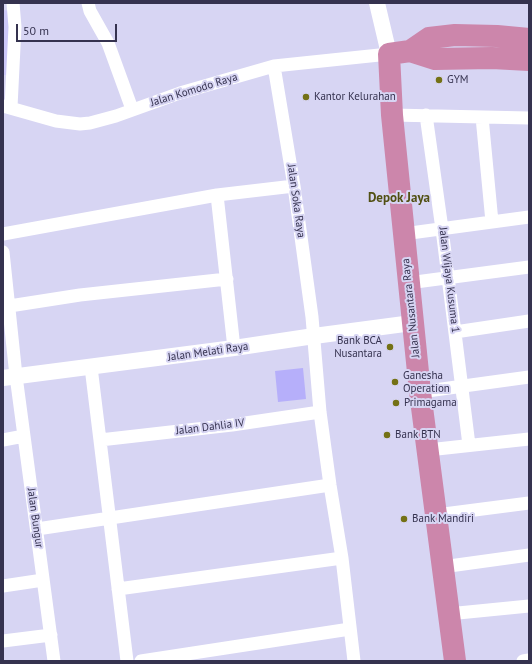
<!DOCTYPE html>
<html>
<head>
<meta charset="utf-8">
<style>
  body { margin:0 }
  #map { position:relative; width:532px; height:664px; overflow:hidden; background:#d7d5f3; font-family:"PT Sans",sans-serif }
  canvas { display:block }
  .frame { position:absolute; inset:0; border:4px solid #35324f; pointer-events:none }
  .scale { position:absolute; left:16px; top:24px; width:101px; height:18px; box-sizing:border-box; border:2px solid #35324f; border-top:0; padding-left:5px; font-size:12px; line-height:14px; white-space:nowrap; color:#35324f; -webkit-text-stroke:3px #d7d5f3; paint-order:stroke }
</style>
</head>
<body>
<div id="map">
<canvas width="532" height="664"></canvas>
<div class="frame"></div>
<div class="scale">50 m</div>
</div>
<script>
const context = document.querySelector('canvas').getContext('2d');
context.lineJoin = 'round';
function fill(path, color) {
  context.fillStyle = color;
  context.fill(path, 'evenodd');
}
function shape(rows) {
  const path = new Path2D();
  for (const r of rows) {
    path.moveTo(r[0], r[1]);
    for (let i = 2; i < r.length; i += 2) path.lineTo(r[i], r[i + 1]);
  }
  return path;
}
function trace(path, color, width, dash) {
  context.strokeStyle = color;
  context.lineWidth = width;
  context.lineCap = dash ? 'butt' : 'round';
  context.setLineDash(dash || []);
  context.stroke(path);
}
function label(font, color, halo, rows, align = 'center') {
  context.font = font + ' "PT Sans",sans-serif';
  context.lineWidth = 4;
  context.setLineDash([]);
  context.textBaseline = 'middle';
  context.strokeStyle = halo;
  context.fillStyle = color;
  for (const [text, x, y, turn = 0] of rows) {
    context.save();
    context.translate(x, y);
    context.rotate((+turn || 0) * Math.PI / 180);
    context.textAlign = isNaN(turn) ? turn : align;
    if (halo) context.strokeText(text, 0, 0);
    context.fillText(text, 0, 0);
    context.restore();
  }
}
const built = shape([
  [3,10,11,11,12,75,3,75]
]);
const green = shape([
  [303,368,306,399,278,402,275,371]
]);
const minor = shape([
  [88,3,90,11,108,43,132,109],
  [274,66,294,186,312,317,320,412,330,485,342,558,354,661],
  [3,106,56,121,80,124,90,123,116,116,180,93,274,66,389,54],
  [11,107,15,27,13,3],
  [392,115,529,118],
  [426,115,442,229,469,445],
  [482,117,492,222],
  [217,195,234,348],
  [3,234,217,195,294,186],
  [403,234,529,217],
  [3,252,16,376,54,661],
  [408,283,529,267],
  [3,307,80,295,227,279],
  [455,332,529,321],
  [91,367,127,661],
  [420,392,529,377],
  [3,440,24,436],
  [100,440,232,425,320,412],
  [428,450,529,439],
  [436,515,529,503],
  [37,529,330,485],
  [442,567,529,555],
  [3,586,43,580],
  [118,589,342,558],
  [448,614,529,606],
  [3,641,51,635],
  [141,661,350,629],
  [523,661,529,660]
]);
const tertiary = shape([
  [377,3,389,54],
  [3,378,234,348,314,336,412,323]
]);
const trunk = shape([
  [410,51,429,38,455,35,497,36,529,39],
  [455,661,420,392,392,115,389,54,410,51,435,59,492,58,529,60]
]);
const markers = [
  [439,80,4,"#747115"],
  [306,97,4,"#747115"],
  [390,347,4,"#747115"],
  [395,382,4,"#747115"],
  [396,403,4,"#747115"],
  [387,435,4,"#747115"],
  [404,519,4,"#747115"]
];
const poiNames = [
  ["GYM",447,80],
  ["Kantor Kelurahan",314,97],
  ["Bank BCA",382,341,"right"],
  ["Nusantara",382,354,"right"],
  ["Ganesha",403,376],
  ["Operation",403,389],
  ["Primagama",404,403],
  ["Bank BTN",395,435],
  ["Bank Mandiri",412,519]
];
const streetNames = [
  ["Jalan Komodo Raya",194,90,-17],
  ["Jalan Soka Raya",296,201,82],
  ["Jalan Wijaya Kusuma 1",449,280,83],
  ["Jalan Nusantara Raya",411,308,-96],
  ["Jalan Melati Raya",208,352,-8],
  ["Jalan Dahlia IV",210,427,-7],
  ["Jalan Bungur",35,518,82]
];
const quarterNames = [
  ["Depok Jaya",399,198]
];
fill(built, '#ccc8f9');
fill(green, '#b6affa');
trace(minor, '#fff', 13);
trace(tertiary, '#fff', 16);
trace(trunk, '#cc86ab', 22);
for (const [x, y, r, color] of markers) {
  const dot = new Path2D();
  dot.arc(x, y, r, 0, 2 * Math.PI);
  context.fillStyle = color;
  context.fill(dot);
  trace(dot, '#d7d5f3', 1.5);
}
label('11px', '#35324f', '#d7d5f3', poiNames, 'left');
label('11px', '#35324f', '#d7d5f3', streetNames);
label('bold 13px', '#515013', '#d7d5f3', quarterNames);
</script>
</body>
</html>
